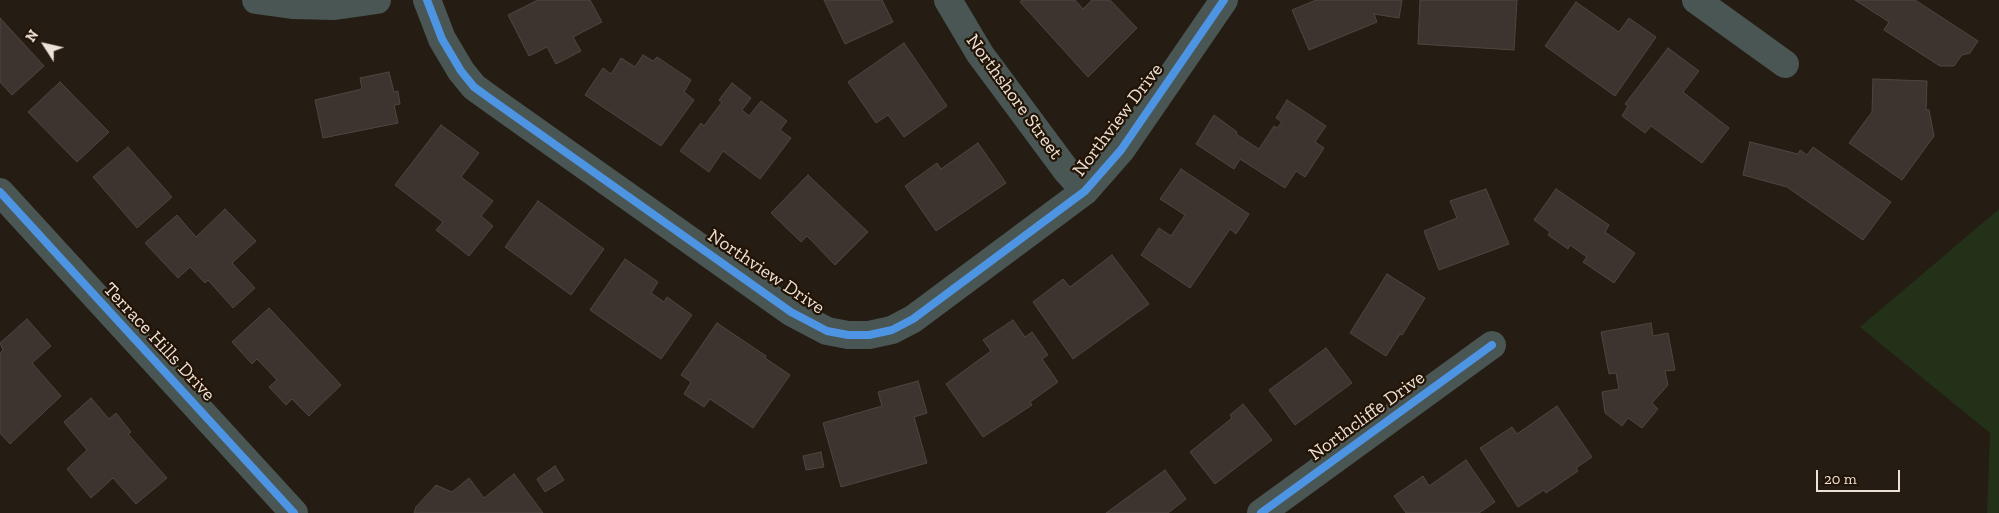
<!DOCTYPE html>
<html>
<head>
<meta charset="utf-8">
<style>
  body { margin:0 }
  #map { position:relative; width:1999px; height:513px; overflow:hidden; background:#251c14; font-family:"Zilla Slab",serif }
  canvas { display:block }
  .north { position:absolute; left:20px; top:20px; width:50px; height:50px; -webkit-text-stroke:4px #221304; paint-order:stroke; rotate:305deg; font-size:14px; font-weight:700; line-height:20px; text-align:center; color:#ede2d8 }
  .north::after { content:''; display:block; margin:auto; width:18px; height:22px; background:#ede2d8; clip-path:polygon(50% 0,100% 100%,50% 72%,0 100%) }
  .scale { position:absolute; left:1816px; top:470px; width:84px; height:22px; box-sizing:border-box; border:2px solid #ede2d8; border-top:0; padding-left:6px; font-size:15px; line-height:18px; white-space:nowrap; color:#ede2d8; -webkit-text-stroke:4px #221304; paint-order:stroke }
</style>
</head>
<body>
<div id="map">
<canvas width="1999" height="513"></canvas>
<div class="north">N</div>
<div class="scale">20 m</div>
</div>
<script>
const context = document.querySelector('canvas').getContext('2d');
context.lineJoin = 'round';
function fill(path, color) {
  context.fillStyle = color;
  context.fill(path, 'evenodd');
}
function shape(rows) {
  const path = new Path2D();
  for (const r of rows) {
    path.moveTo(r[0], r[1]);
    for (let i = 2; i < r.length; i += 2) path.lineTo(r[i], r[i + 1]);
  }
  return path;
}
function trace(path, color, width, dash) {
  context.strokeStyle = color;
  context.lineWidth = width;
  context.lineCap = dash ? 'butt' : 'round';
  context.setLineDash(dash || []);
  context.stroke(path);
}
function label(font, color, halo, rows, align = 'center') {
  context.font = font + ' "Zilla Slab",serif';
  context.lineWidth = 4.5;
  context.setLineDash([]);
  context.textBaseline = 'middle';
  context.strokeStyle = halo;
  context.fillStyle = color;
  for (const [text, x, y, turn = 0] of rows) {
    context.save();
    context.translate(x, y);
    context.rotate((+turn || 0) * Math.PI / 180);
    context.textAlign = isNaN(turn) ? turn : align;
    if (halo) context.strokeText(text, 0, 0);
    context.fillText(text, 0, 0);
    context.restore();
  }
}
const green = shape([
  [1999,209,1999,513,1987,513,1990,433,1860,327]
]);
const building = shape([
  [538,0,590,0,602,22,573,37,581,51,556,64,547,47,529,56,508,15,538,0],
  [824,0,882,0,893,22,845,44,824,0],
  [1022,0,1075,0,1083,9,1092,0,1110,0,1137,28,1088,77,1020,2,1022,0],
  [1316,0,1402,0,1399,18,1374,14,1377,22,1309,50,1292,10,1316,0],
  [1420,0,1517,0,1514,50,1418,44,1420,0],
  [1855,0,1915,0,1978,41,1970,53,1962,55,1954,66,1940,66,1884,30,1889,22,1855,0],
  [1576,2,1619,32,1629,18,1656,37,1615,96,1545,46,1576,2],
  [0,18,44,66,12,95,0,82,0,18],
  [904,43,947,106,904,137,888,115,876,123,848,82,904,43],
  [1668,48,1699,71,1683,92,1729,128,1702,163,1651,126,1645,133,1622,116,1628,106,1625,104,1668,48],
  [643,55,653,61,657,57,691,80,684,92,694,100,661,146,585,95,603,68,611,74,621,58,635,67,643,55],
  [389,72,394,92,398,91,400,104,394,105,398,123,323,138,315,100,362,89,360,78,389,72],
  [1873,79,1927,81,1926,110,1929,110,1934,136,1902,180,1849,143,1872,112,1873,79],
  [60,82,109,132,77,162,28,112,60,82],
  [732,83,751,98,742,110,749,116,761,101,787,121,780,130,791,138,760,179,723,151,709,172,680,151,701,123,704,126,722,102,719,100,732,83],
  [1287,100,1326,126,1315,142,1324,148,1305,177,1296,171,1285,188,1240,159,1234,169,1196,144,1214,115,1237,132,1236,134,1259,149,1274,126,1277,128,1282,122,1276,118,1287,100],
  [441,125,479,153,461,177,493,201,481,216,493,226,469,256,436,230,443,222,395,185,441,125],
  [1750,142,1798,154,1800,150,1807,155,1813,147,1891,202,1863,240,1787,187,1743,175,1750,142],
  [978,143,1006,183,936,231,905,186,937,163,941,169,978,143],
  [128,147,172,197,137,228,93,177,128,147],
  [1181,169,1249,214,1236,234,1230,229,1190,288,1141,255,1159,228,1171,236,1185,215,1160,199,1181,169],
  [808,175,868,232,835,265,807,236,801,242,771,213,808,175],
  [1486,189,1509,244,1439,270,1424,231,1457,218,1450,201,1486,189],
  [1556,189,1609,225,1605,232,1635,253,1614,283,1583,262,1587,257,1570,245,1568,249,1548,235,1550,232,1534,220,1556,189],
  [538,201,604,249,571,295,505,247,538,201],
  [225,209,256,241,232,263,255,288,233,308,208,280,205,283,190,267,178,278,145,243,177,215,196,237,225,209],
  [1112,255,1149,304,1073,359,1033,302,1063,279,1070,287,1112,255],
  [625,259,658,282,651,293,664,302,667,297,692,315,661,359,590,310,625,259],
  [1387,274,1425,298,1402,335,1400,334,1386,356,1350,333,1387,274],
  [269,308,341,385,309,416,292,399,286,405,269,387,277,380,257,359,252,364,232,342,269,308],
  [27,319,51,346,32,363,61,396,10,444,0,433,0,353,3,350,0,343,27,319],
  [1013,320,1025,337,1032,332,1048,355,1042,359,1058,382,1030,402,1032,405,983,437,946,384,991,351,983,340,1013,320],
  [717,323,766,356,765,358,790,375,753,428,710,399,704,407,684,394,691,382,681,375,717,323],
  [1651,323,1653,336,1668,333,1675,370,1665,371,1668,385,1652,403,1658,409,1642,428,1628,418,1622,426,1605,413,1602,392,1619,389,1616,373,1609,374,1601,332,1651,323],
  [1326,348,1352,383,1295,425,1269,390,1326,348],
  [918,381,927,413,914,417,927,463,841,487,823,423,882,406,878,392,918,381],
  [91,398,109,419,116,413,131,432,128,434,167,478,136,504,113,478,91,498,67,469,87,450,64,422,91,398],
  [1243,404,1272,440,1215,484,1190,452,1232,418,1230,415,1243,404],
  [1557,406,1592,457,1576,468,1578,471,1546,493,1544,490,1518,507,1480,448,1512,427,1517,434,1557,406],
  [821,452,824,467,806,470,803,456,821,452],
  [1466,460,1495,502,1479,513,1406,513,1394,496,1423,476,1429,486,1466,460],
  [555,466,564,480,545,492,537,479,555,466],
  [1165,470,1186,499,1168,513,1106,513,1165,470],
  [514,474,543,513,414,513,416,507,436,485,452,492,469,478,484,498,514,474]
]);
const minor = shape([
  [256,0,292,5,335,6,377,0],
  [427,0,442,39,461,71,474,87,492,100,791,312,827,331,848,335,869,335,892,330,913,319,1085,191,1121,150,1224,0],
  [948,0,980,54,1066,170,1085,191],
  [1696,0,1785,64],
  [0,192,294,513],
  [1261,513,1492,345]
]);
const cycleway = shape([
  [427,0,442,39,461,71,474,87,492,100,791,312,827,331,848,335,869,335,892,330,913,319,1085,191,1121,150,1224,0],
  [0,192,294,513],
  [1261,513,1492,345]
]);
const streetNames = [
  ["Northshore Street",1014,97,54],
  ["Northview Drive",1118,120,-53],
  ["Northview Drive",766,272,34],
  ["Terrace Hills Drive",159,342,47],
  ["Northcliffe Drive",1367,416,-36]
];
fill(green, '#223117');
fill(building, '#3d3430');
trace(building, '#4f4641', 1);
trace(minor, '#4a5653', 28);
trace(cycleway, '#4d94e3', 8);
label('19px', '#ede2d8', '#221304', streetNames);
</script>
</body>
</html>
